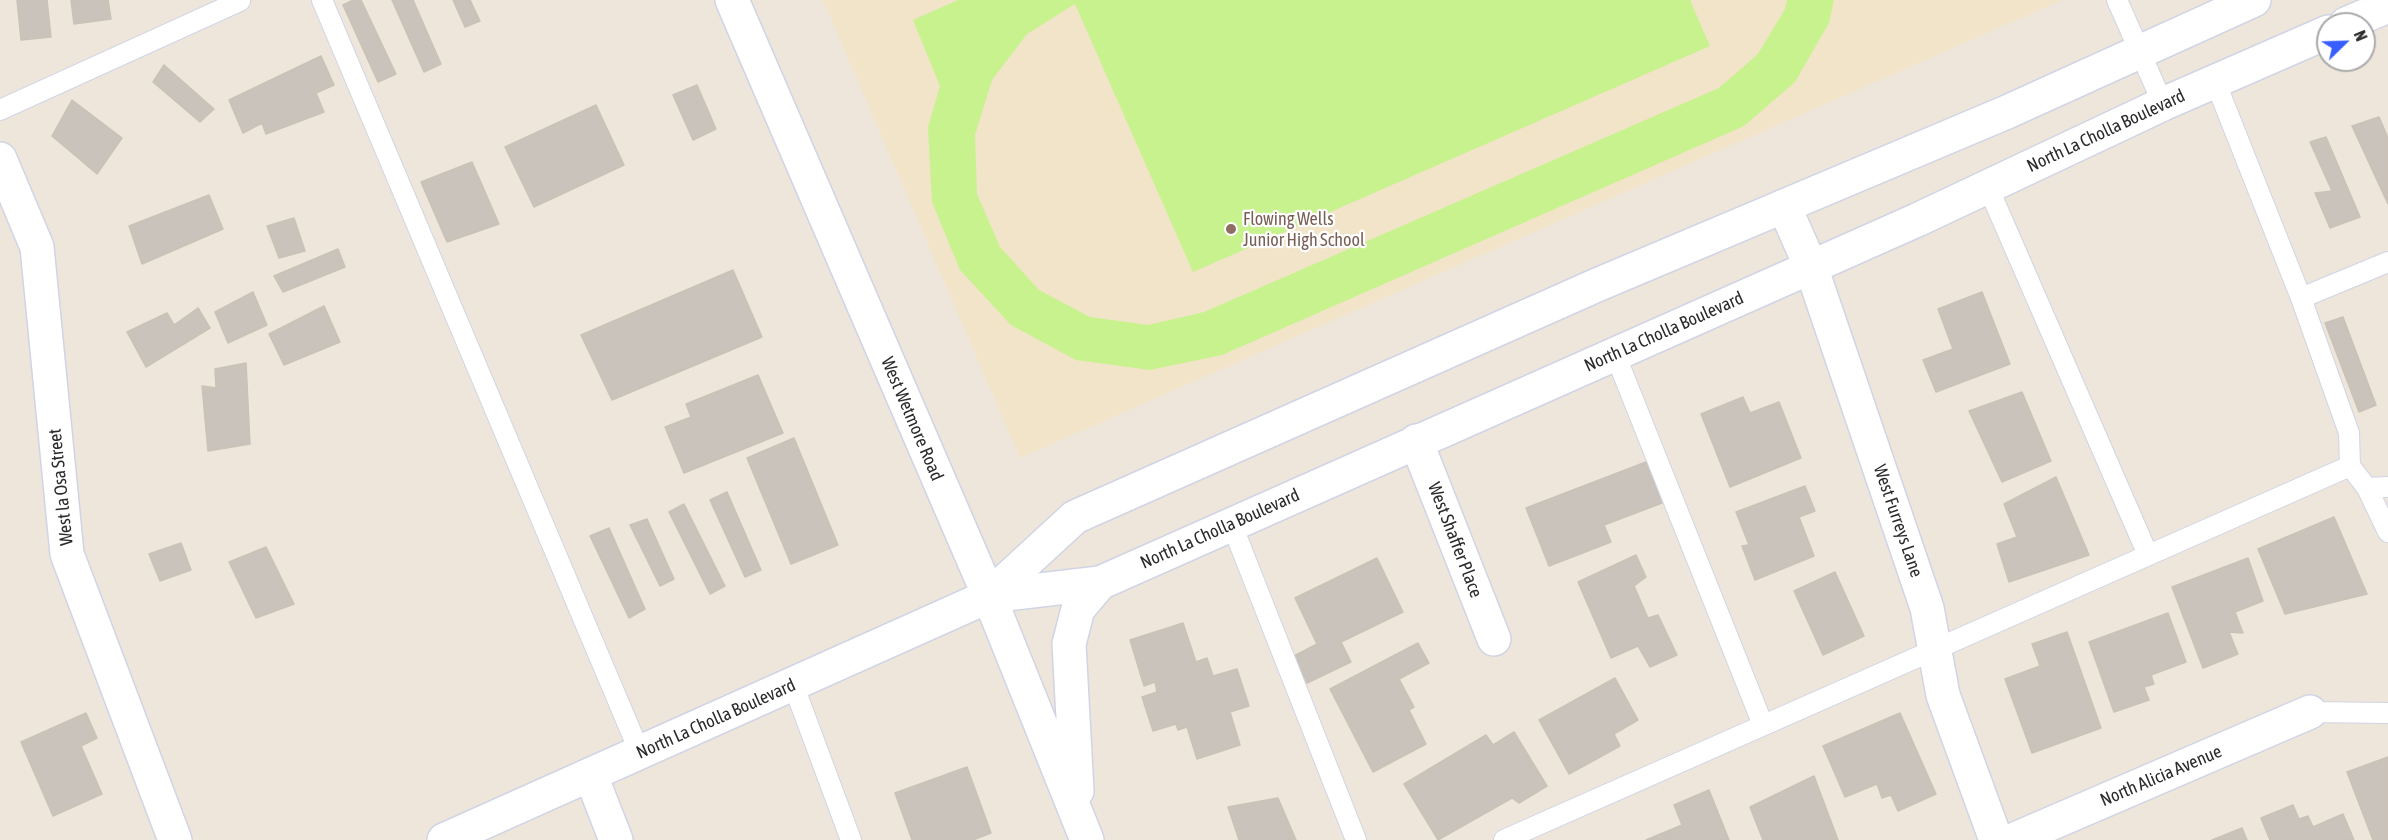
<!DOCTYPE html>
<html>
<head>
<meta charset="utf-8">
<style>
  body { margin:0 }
  #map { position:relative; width:2388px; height:840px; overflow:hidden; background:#eee6db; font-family:"Asap Condensed",sans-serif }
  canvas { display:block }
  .north { position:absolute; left:2316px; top:12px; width:60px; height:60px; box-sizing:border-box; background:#fff; border:2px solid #aaa; border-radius:50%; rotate:67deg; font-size:16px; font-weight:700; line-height:24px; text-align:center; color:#2b2b2b }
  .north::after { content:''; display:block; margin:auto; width:21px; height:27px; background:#375eff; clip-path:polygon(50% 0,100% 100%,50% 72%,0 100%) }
</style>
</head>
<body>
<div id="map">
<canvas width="2388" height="840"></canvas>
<div class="north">N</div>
</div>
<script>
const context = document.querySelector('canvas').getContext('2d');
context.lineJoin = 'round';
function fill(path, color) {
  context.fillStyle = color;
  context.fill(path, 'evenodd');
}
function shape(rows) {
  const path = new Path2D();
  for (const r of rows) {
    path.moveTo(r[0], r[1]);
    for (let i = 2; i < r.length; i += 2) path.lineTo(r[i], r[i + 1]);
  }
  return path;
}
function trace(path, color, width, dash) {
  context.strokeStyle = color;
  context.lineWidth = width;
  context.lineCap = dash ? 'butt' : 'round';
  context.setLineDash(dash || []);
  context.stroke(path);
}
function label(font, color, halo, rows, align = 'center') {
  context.font = font + ' "Asap Condensed",sans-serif';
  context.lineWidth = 4.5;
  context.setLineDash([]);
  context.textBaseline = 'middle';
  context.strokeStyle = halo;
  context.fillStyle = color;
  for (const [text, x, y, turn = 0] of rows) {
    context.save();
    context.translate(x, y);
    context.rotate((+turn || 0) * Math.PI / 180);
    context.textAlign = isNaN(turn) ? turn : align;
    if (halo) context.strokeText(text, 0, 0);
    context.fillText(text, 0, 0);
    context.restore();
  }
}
const education = shape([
  [823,0,2062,0,1020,458]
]);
const pitch = shape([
  [958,0,1690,0,1710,46,1193,272,1075,4,1027,34,992,80,975,135,977,194,1000,247,1039,290,1090,317,1148,325,1204,312,1719,88,1758,54,1785,9,1787,0,1834,0,1829,23,1795,82,1744,126,1222,355,1150,370,1076,360,1011,325,960,270,932,202,928,127,940,86,913,20]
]);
const building = shape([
  [17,0,47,0,51,37,21,40,17,0],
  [71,0,108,0,111,19,74,24,71,0],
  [353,0,361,0,396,74,378,82,343,5,353,0],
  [392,0,413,0,441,64,424,72,392,0],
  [453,0,470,0,480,21,465,27,453,0],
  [321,56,334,85,316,93,324,112,266,134,262,123,243,133,229,100,321,56],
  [164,65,214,109,200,122,153,82,164,65],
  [697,85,716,129,693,140,673,95,697,85],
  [72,100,122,138,97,174,52,136,72,100],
  [596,105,624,165,534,207,505,147,596,105],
  [2379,117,2388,138,2388,204,2352,126,2379,117],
  [2326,137,2360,217,2330,228,2315,193,2332,191,2310,142,2326,137],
  [472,162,499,224,447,242,421,182,472,162],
  [209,195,223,229,142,264,129,226,209,195],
  [294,218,305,251,279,258,267,226,294,218],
  [338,249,345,267,283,292,274,276,338,249],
  [733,270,762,337,612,400,581,335,733,270],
  [253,292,267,325,228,343,215,312,253,292],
  [1982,292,2010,364,1936,392,1923,360,1953,349,1938,309,1982,292],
  [324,306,340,342,284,365,269,334,324,306],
  [198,308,210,328,146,367,127,332,167,313,174,325,198,308],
  [2343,317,2376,405,2359,412,2325,323,2343,317],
  [246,363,250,444,208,451,202,386,216,388,215,369,246,363],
  [758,375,783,433,684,473,665,427,691,417,686,404,758,375],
  [2022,392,2051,461,2002,482,1969,411,2022,392],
  [1743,397,1750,413,1779,402,1801,458,1730,487,1701,414,1743,397],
  [794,438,838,545,791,564,747,458,794,438],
  [1646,462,1662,503,1604,525,1611,542,1549,566,1526,508,1646,462],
  [2056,477,2089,555,2009,582,1997,544,2017,537,2004,504,2056,477],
  [1805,486,1815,511,1799,517,1814,556,1755,580,1742,546,1749,545,1736,512,1805,486],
  [727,492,761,570,745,577,710,500,727,492],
  [684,504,725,586,710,594,669,512,684,504],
  [2334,517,2367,594,2285,614,2258,549,2334,517],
  [647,519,674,579,660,586,630,525,647,519],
  [609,528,645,609,629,618,590,536,609,528],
  [181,543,191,570,160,581,149,554,181,543],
  [266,547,294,604,256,618,229,562,266,547],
  [1636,555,1646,577,1634,586,1648,618,1658,615,1677,655,1650,667,1638,646,1611,658,1578,582,1636,555],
  [1377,558,1403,612,1341,642,1351,662,1307,683,1294,656,1317,644,1295,598,1377,558],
  [2248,558,2263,601,2235,612,2243,633,2229,632,2238,654,2203,668,2172,587,2248,558],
  [1835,572,1864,636,1823,655,1794,591,1835,572],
  [2168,613,2186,662,2151,675,2154,684,2144,687,2149,700,2114,712,2089,642,2168,613],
  [1183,623,1196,662,1207,658,1213,676,1237,669,1249,706,1230,712,1240,745,1197,759,1187,727,1178,730,1176,724,1153,731,1142,697,1157,692,1155,682,1144,686,1130,640,1183,623],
  [2067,632,2101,728,2032,753,2005,679,2040,666,2032,644,2067,632],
  [1418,643,1429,663,1399,679,1414,707,1409,710,1426,744,1373,772,1330,689,1418,643],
  [1615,678,1638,720,1614,734,1620,746,1569,774,1539,720,1615,678],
  [86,713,97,738,81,746,102,794,53,816,21,742,86,713],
  [1900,713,1936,794,1898,811,1891,795,1882,798,1877,784,1845,797,1823,746,1900,713],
  [1514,732,1547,786,1519,803,1512,798,1438,840,1404,784,1486,735,1493,745,1514,732],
  [2388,757,2388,840,2373,840,2347,772,2388,757],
  [967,767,991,833,973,840,912,840,895,793,967,767],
  [1814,776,1838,840,1763,840,1750,807,1814,776],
  [1709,790,1729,840,1646,840,1682,825,1674,805,1709,790],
  [1278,798,1296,840,1239,840,1228,807,1278,798],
  [2293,805,2299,819,2308,816,2313,827,2343,814,2354,840,2270,840,2261,818,2293,805],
  [2242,828,2247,840,2212,840,2242,828]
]);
const lane = shape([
  [322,0,640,753],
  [2117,0,2163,104],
  [2215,81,2301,298,2388,262],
  [0,110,240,1],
  [1988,187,2148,555],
  [1615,354,1763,725],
  [2350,466,2367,488,2388,487],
  [2367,488,2388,532],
  [1232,525,1356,840],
  [793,684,851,840],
  [2310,712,2388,713],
  [1504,840,2350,466,2349,433,2301,298]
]);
const street = shape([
  [0,159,37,247,67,554,175,840],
  [1784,206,1811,267,1927,608,1943,695,1996,840],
  [1416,441,1494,639],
  [591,776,616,840],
  [2013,840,2310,712]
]);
const secondary = shape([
  [732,0,989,596,1087,840],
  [2346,24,2388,6],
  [989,596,1075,517,1597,285,2007,112,2254,0],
  [1077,791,1069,644,1078,609,1100,583],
  [444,840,989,596,1100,583,1917,220,2163,104,2328,32]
]);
const markers = [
  [1231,229,6,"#8d6e63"]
];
const streetNames = [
  ["North La Cholla Boulevard",2106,131,-25],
  ["North La Cholla Boulevard",1664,332,-24],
  ["West Wetmore Road",912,419,67],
  ["West la Osa Street",61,487,-96],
  ["West Furreys Lane",1898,521,71],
  ["North La Cholla Boulevard",1220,529,-24],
  ["West Shaffer Place",1455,540,69],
  ["North La Cholla Boulevard",716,719,-24],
  ["North Alicia Avenue",2161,776,-23]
];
const educationNames = [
  ["Flowing Wells",1243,219],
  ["Junior High School",1243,240]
];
fill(education, '#f1e4c9');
fill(pitch, '#c8f28d');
fill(building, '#c9c3bb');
trace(building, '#cac2b5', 1.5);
trace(lane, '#d0d4e5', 22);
trace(street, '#d0d4e5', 36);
trace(secondary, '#d0d4e5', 36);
trace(lane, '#fff', 20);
trace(street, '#fff', 33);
trace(secondary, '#fff', 33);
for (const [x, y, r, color] of markers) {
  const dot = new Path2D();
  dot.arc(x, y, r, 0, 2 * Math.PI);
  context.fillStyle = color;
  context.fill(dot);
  trace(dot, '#fff', 2);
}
label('18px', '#2b2b2b', '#fff', streetNames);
label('18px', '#785e54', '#fff', educationNames, 'left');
</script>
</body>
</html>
